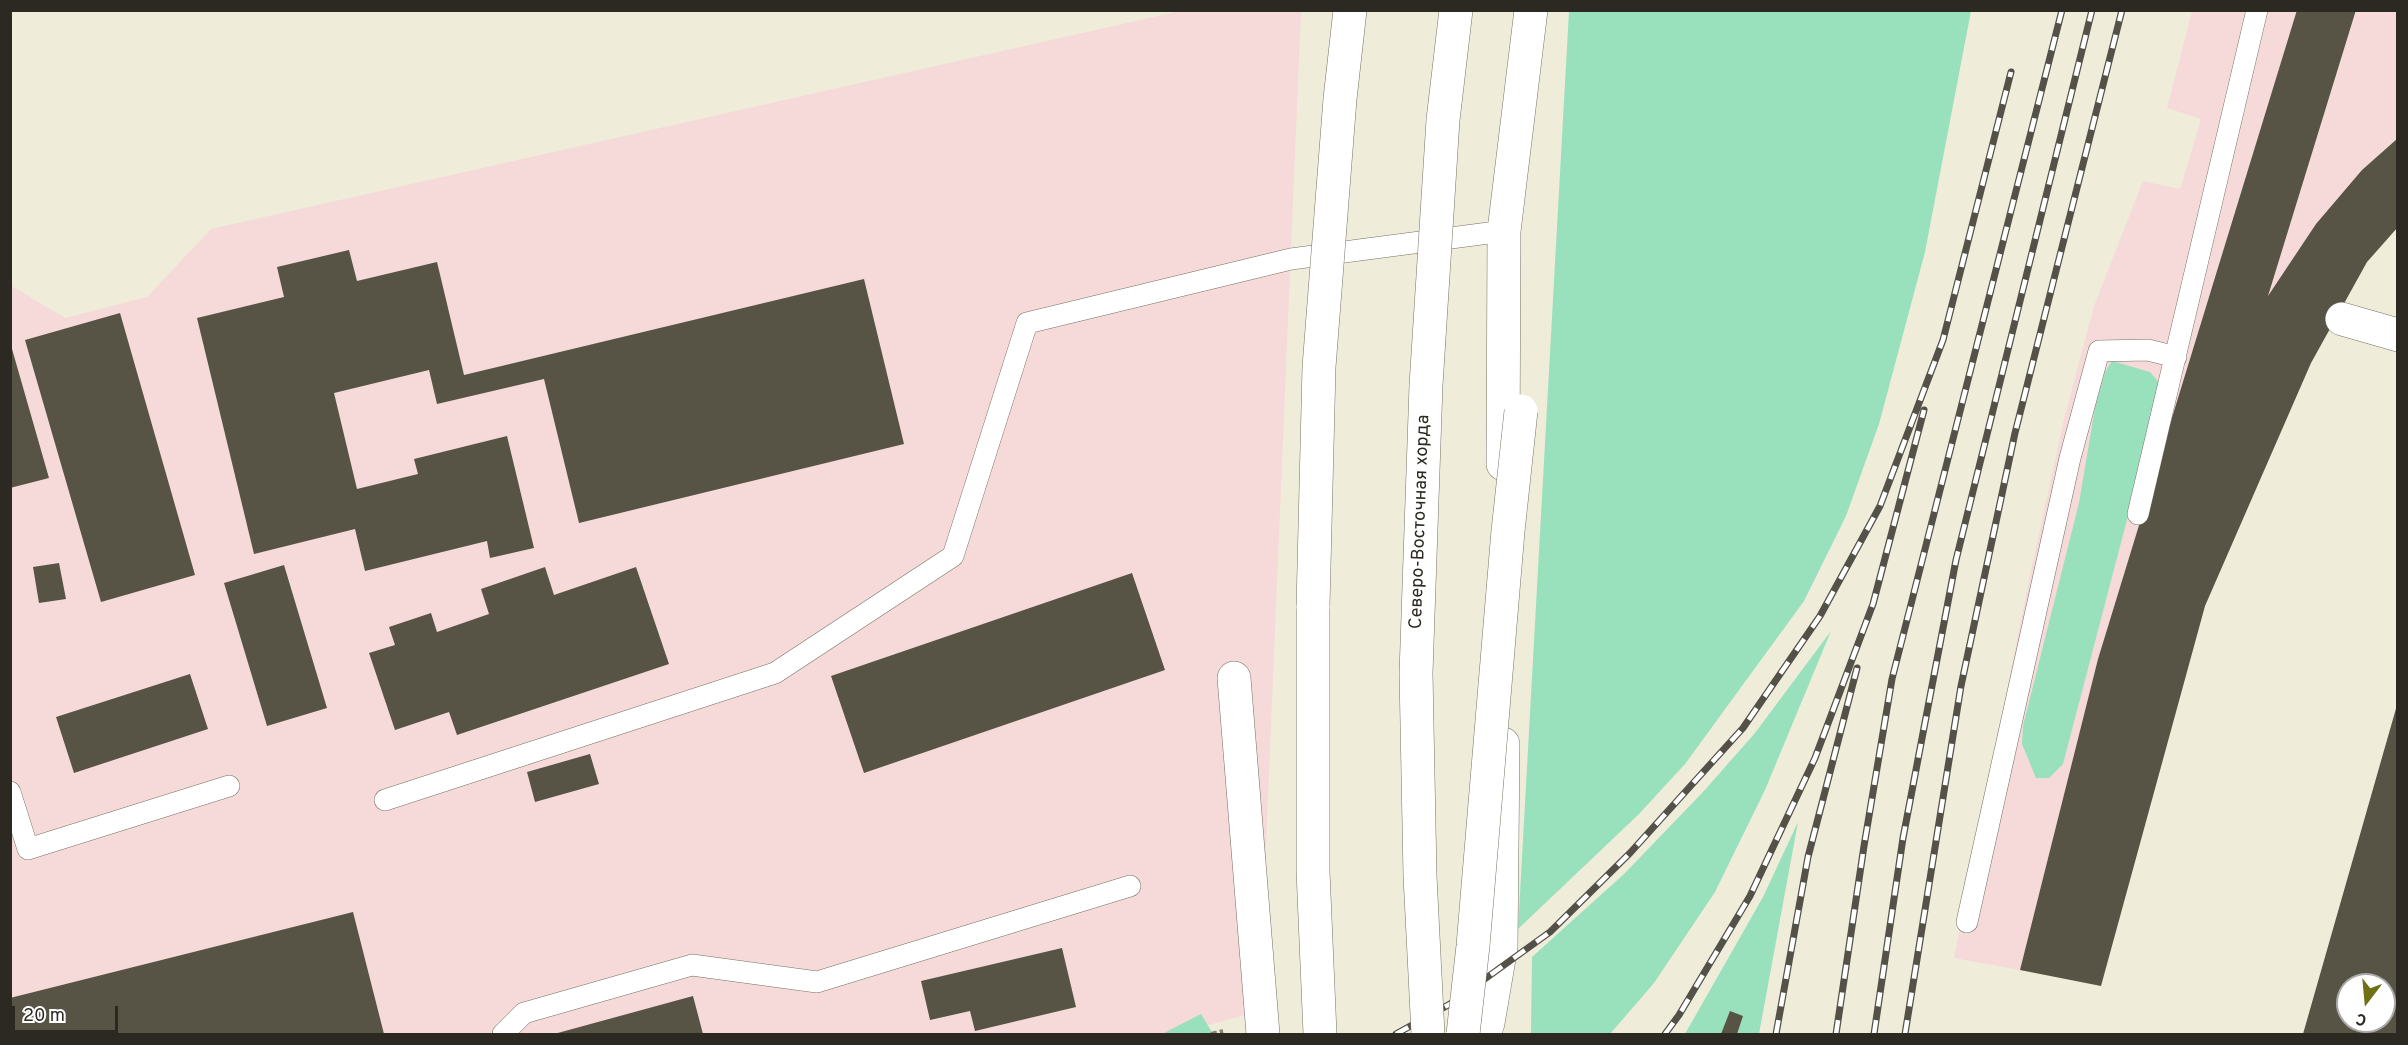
<!DOCTYPE html>
<html>
<head>
<meta charset="utf-8">
<style>
  body { margin:0 }
  #map { position:relative; width:2408px; height:1045px; overflow:hidden; background:#f0ecda; font-family:Overpass,sans-serif }
  canvas { display:block }
  .frame { position:absolute; inset:0; border:12px solid #2b2922; pointer-events:none }
  .north { position:absolute; left:2336px; top:973px; width:60px; height:60px; box-sizing:border-box; background:#fff; border:2px solid #aaa9a7; border-radius:50%; rotate:196deg; font-size:16px; font-weight:700; line-height:24px; text-align:center; color:#2b2922 }
  .north::after { content:''; display:block; margin:auto; width:21px; height:27px; background:#6e7116; clip-path:polygon(50% 0,100% 100%,50% 72%,0 100%) }
  .scale { position:absolute; left:12px; top:1006px; width:106px; height:27px; box-sizing:border-box; border:3px solid #2b2922; border-top:0; padding-left:8px; font-size:18px; line-height:21px; white-space:nowrap; color:#2b2922; -webkit-text-stroke:4px #fff; paint-order:stroke }
</style>
</head>
<body>
<div id="map">
<canvas width="2408" height="1045"></canvas>
<div class="frame"></div>
<div class="north">С</div>
<div class="scale">20 m</div>
</div>
<script>
const context = document.querySelector('canvas').getContext('2d');
context.lineJoin = 'round';
function fill(path, color) {
  context.fillStyle = color;
  context.fill(path, 'evenodd');
}
function shape(rows) {
  const path = new Path2D();
  for (const r of rows) {
    path.moveTo(r[0], r[1]);
    for (let i = 2; i < r.length; i += 2) path.lineTo(r[i], r[i + 1]);
  }
  return path;
}
function trace(path, color, width, dash) {
  context.strokeStyle = color;
  context.lineWidth = width;
  context.lineCap = dash ? 'butt' : 'round';
  context.setLineDash(dash || []);
  context.stroke(path);
}
function label(font, color, halo, rows, align = 'center') {
  context.font = font + ' Overpass,sans-serif';
  context.lineWidth = 6;
  context.setLineDash([]);
  context.textBaseline = 'middle';
  context.strokeStyle = halo;
  context.fillStyle = color;
  for (const [text, x, y, turn = 0] of rows) {
    context.save();
    context.translate(x, y);
    context.rotate((+turn || 0) * Math.PI / 180);
    context.textAlign = isNaN(turn) ? turn : align;
    if (halo) context.strokeText(text, 0, 0);
    context.fillText(text, 0, 0);
    context.restore();
  }
}
const industrial = shape([
  [1180,11,1301,11,1259,1011,1176,1034,11,1034,10,285,65,318,147,297,211,229],
  [2192,11,2297,11,2098,659,2020,970,1954,958,2029,580,2064,419,2094,306,2143,181,2180,189,2201,119,2167,108],
  [2356,11,2397,11,2397,138,2362,170,2268,296]
]);
const green = shape([
  [1569,11,1971,11,1925,252,1879,424,1846,516,1804,601,1685,764,1639,814,1518,929],
  [2112,361,2150,372,2162,386,2063,764,2049,778,2036,778,2022,744,2023,726,2079,503,2095,408,2105,372],
  [1831,631,1765,790,1715,892,1654,983,1610,1034,1531,1034,1532,957,1624,874,1703,792,1755,733],
  [1798,822,1759,1034,1685,1034,1763,897],
  [1201,1014,1213,1034,1162,1034]
]);
const building = shape([
  [2297,10,2356,10,2268,296,2316,224,2362,170,2398,138,2398,227,2367,262,2311,363,2205,606,2101,986,2020,970,2098,659],
  [349,250,357,281,437,262,464,375,864,279,904,444,579,523,544,379,437,404,429,370,334,393,357,489,418,474,414,459,507,436,534,548,490,558,487,541,365,571,355,529,254,554,197,318,284,297,277,267],
  [120,313,195,575,101,602,25,340],
  [10,342,49,478,10,488],
  [59,563,66,599,39,603,33,567],
  [284,565,327,708,267,726,224,583],
  [545,567,554,595,636,567,669,664,457,735,449,712,395,730,369,653,395,645,389,627,431,613,437,632,489,614,481,589],
  [1132,573,1165,670,864,773,831,676],
  [190,674,208,729,74,773,56,717],
  [2397,705,2398,1034,2303,1034],
  [2348,985,2384,985,2384,1021,2348,1021],
  [590,754,599,784,535,802,527,772],
  [353,912,384,1034,10,1034,10,998],
  [1062,948,1076,1007,975,1031,970,1011,930,1020,921,981],
  [693,996,703,1034,554,1034],
  [1730,1011,1743,1016,1737,1034,1721,1034]
]);
const path = shape([
  [1211,1034,1223,1031]
]);
const service = shape([
  [2138,514,2257,10],
  [10,792,28,849,229,786],
  [385,800,775,673,953,556,1027,323,1291,259,1504,231],
  [1967,922,2070,458,2099,351,2148,350,2176,357],
  [503,1034,524,1013,692,965,817,982,1130,886]
]);
const minor = shape([
  [2342,319,2398,335],
  [1503,464,1504,231,1531,10],
  [1234,678,1263,1034],
  [1484,1034,1488,1023,1501,947,1503,744]
]);
const primary = shape([
  [1313,606,1313,871,1320,1034]
]);
const rail = shape([
  [1396,1034,1450,1004,1550,932,1630,853,1743,728,1820,616,1880,506,1943,340,2011,72],
  [1665,1034,1679,1015,1750,896,1815,758,1873,604,1924,410],
  [1776,1034,1808,857,1857,668],
  [1836,1034,1864,846,1892,679,2062,10],
  [1874,1034,1903,838,1956,560,2092,10],
  [1905,1034,1961,686,2015,433,2122,10]
]);
const minorBridge = shape([
  [1428,1034,1420,876,1416,673,1426,385,1443,120,1456,10],
  [1463,1034,1473,946,1508,531,1521,411]
]);
const primaryBridge = shape([
  [1313,606,1319,367,1340,99,1350,10]
]);
const streetNames = [
  ["Северо-Восточная хорда",1421,522,-88]
];
fill(industrial, '#f5dad9');
fill(green, '#99e0bc');
fill(building, '#575345');
trace(service, '#767263', 22);
trace(minor, '#767263', 34);
trace(primary, '#767263', 34);
trace(path, '#858276', 4, [6, 3]);
trace(service, '#fff', 21);
trace(minor, '#fff', 33);
trace(primary, '#fff', 33);
trace(rail, '#535148', 7);
trace(rail, '#fff', 4.5, [14]);
trace(minorBridge, '#767263', 34, []);
trace(primaryBridge, '#767263', 34, []);
trace(minorBridge, '#fff', 33);
trace(primaryBridge, '#fff', 33);
label('18px', '#2b2922', '#fff', streetNames);
</script>
</body>
</html>
